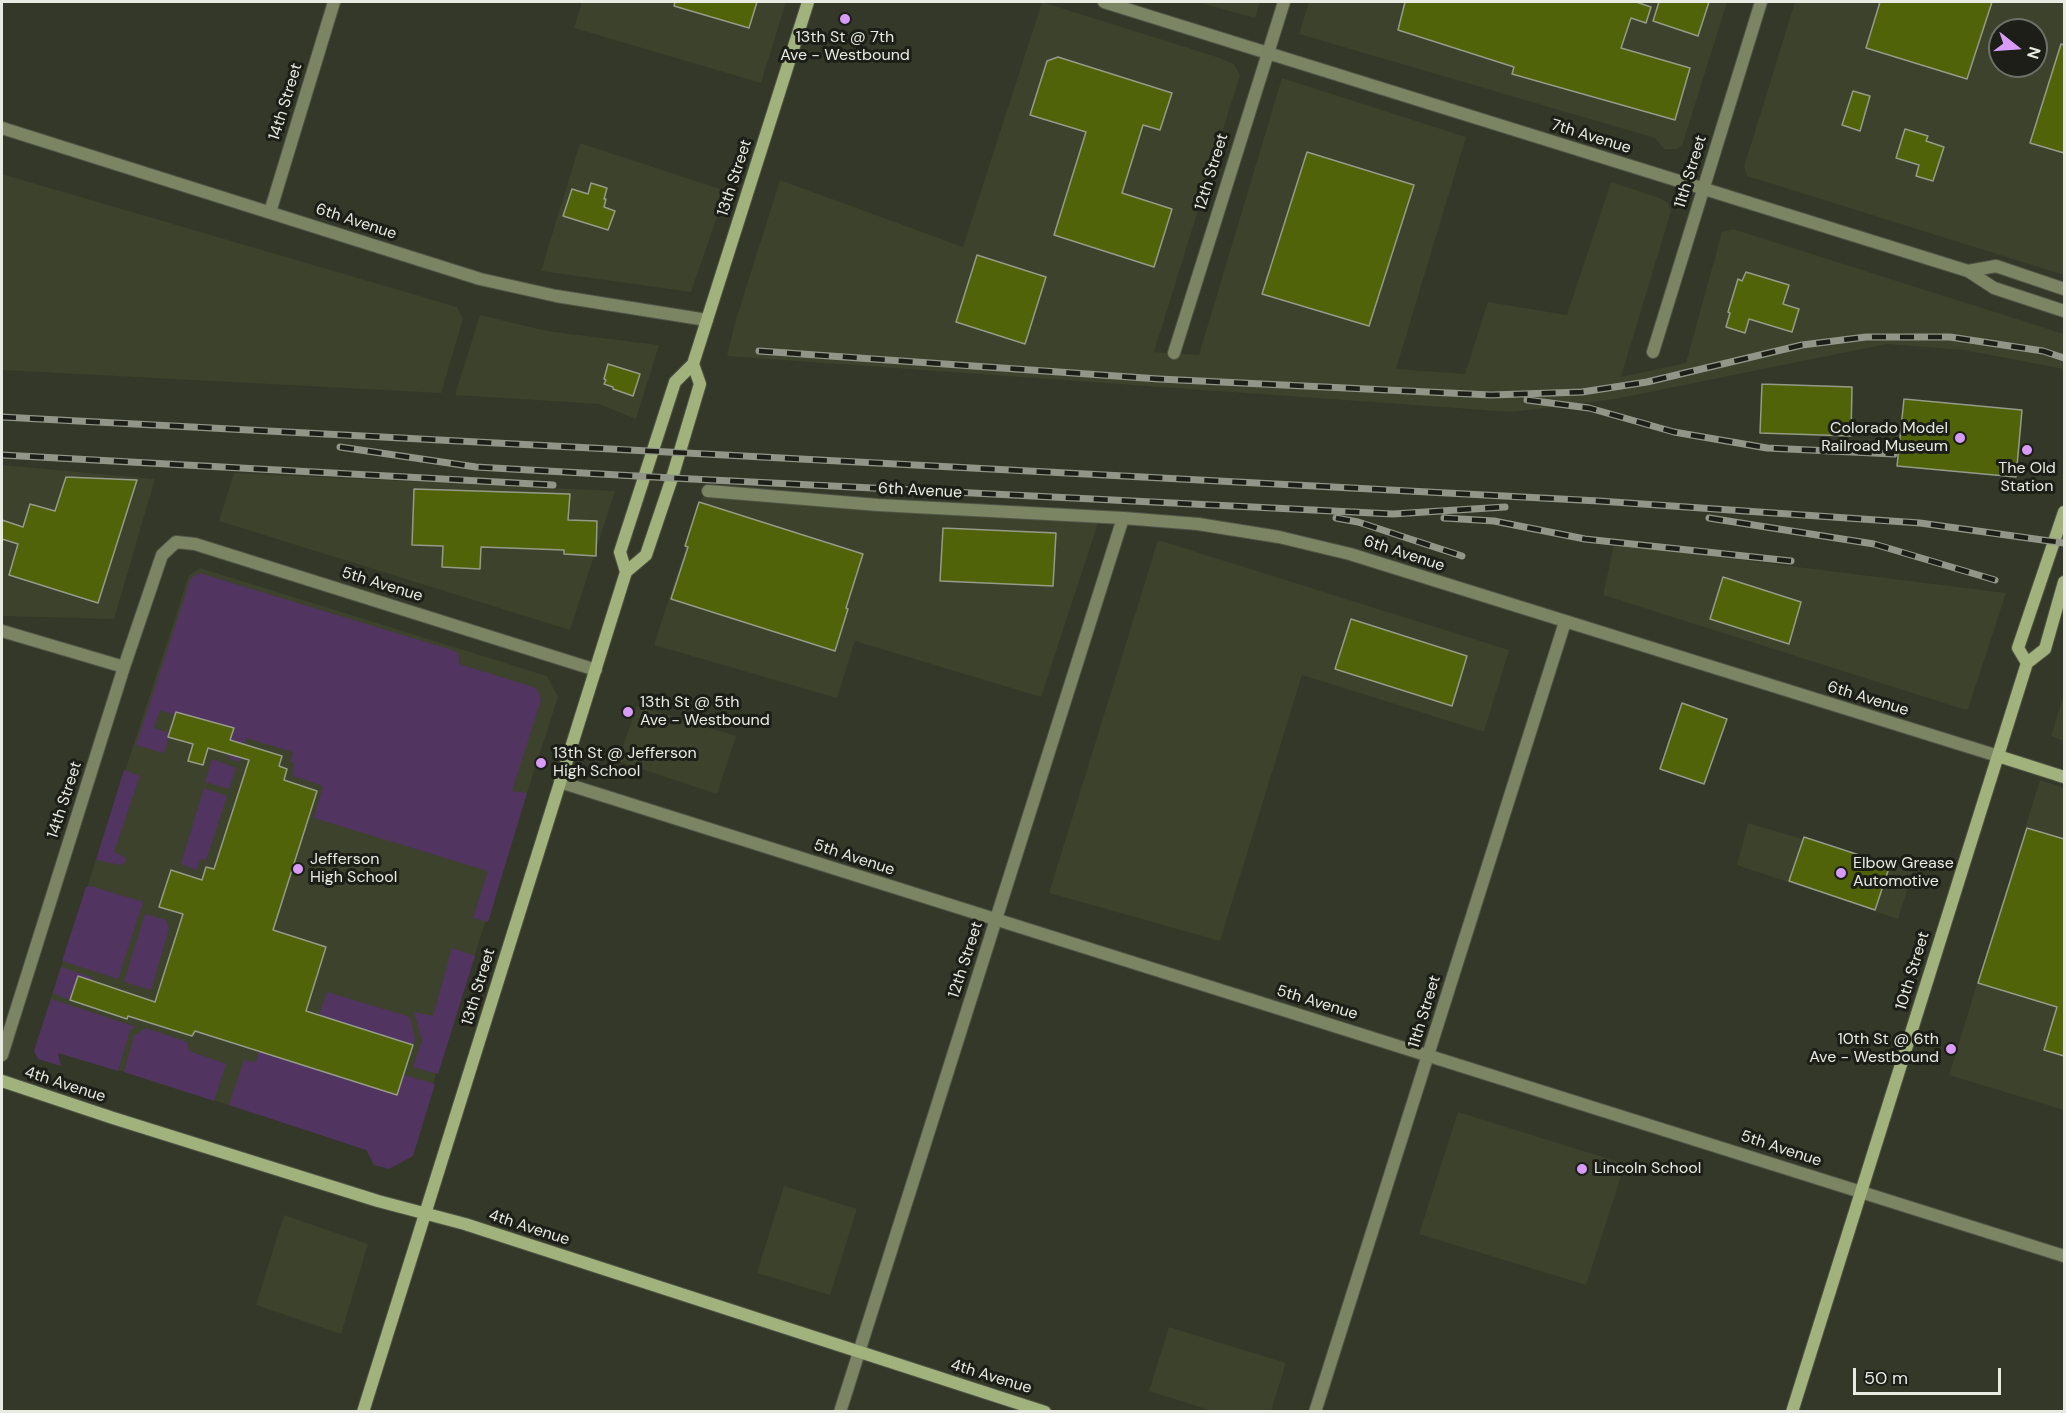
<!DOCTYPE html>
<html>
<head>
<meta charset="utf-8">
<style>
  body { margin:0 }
  #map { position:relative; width:2066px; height:1413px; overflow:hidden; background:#333828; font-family:"DM Sans",sans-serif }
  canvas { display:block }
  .frame { position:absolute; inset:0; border:3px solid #e7ebe1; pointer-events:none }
  .north { position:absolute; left:1988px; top:18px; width:60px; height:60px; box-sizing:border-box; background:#1c1e17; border:2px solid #6d7068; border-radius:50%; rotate:107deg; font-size:16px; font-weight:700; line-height:24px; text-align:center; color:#e7ebe1 }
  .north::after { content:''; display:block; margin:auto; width:21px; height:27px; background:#d89bf8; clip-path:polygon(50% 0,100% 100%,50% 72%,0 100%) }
  .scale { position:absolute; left:1853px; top:1368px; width:148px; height:27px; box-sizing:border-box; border:3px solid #e7ebe1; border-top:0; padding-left:8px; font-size:18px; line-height:21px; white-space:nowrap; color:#e7ebe1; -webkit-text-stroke:4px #1c1e17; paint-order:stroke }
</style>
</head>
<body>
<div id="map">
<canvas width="2066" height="1413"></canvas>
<div class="frame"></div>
<div class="north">N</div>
<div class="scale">50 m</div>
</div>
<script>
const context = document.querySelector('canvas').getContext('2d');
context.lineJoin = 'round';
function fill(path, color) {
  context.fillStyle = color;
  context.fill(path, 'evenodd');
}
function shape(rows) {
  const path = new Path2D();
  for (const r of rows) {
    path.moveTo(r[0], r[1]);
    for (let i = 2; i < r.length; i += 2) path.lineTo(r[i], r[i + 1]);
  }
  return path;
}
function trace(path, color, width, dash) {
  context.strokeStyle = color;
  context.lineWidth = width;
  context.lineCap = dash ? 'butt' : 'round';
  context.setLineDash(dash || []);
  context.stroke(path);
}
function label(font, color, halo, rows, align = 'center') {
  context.font = font + ' "DM Sans",sans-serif';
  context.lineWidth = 6;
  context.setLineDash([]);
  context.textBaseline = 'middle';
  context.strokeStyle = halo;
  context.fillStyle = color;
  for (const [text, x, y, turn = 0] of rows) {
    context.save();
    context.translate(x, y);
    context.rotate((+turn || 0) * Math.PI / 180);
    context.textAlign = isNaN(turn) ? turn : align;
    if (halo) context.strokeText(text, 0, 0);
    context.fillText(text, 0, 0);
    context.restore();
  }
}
const built = shape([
  [582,2,786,2,761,83,574,28],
  [1042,2,1217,57,1234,64,1240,75,1154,352,1199,355,1282,78,1466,137,1396,369,1465,374,1488,302,1567,315,1611,182,1659,198,1668,203,1671,211,1621,377,1686,363,1722,232,1733,229,2064,334,2064,369,1964,350,1887,344,1615,399,1512,412,727,356,735,323,780,180,963,247],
  [1197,2,1260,2,1255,18],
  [1309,2,1727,2,1682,146,1676,149,1664,149,1655,138,1299,34],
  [1795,2,2064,2,2064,275,1747,176,1744,167],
  [2000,30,2036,30,2036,66,2000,66],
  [580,143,726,191,691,292,541,271],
  [2,174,457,307,463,319,441,393,2,370],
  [480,315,547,331,659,345,636,419,599,404,455,395],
  [2,465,155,479,114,619,2,616],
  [234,473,615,491,570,630,219,521],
  [702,497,1098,523,1041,697,855,641,837,698,654,645],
  [1158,540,1509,650,1484,732,1302,675,1220,941,1049,893],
  [1614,544,2006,593,1968,709,1963,709,1603,595],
  [200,568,547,676,558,697,411,1152,402,1160,36,1044,189,575],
  [2064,694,2064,741,2051,736],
  [637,706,736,736,717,794,618,761],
  [2040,780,2064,788,2064,1110,1949,1075],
  [1748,823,1913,872,1898,919,1737,865],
  [1458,1112,1625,1164,1586,1285,1419,1234],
  [784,1186,857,1209,830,1295,757,1273],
  [284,1215,368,1244,341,1334,256,1305],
  [1169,1327,1286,1363,1271,1411,1212,1411,1149,1391]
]);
const green = shape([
  [199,573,455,651,459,655,459,664,536,688,541,700,512,791,527,793,488,922,473,918,488,871,314,818,323,786,293,776,294,763,291,761,293,752,246,738,239,762,230,759,226,754,233,728,176,712,175,715,160,710,154,728,170,733,164,753,136,745,191,578],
  [212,759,236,768,229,789,205,782],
  [124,770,140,776,114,852,123,856,126,859,124,863,121,865,96,860],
  [204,788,227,796,206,860,200,859,197,870,181,864],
  [91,886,143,902,118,979,62,961,86,887],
  [145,914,166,920,169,929,151,990,124,982],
  [452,948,475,956,438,1074,413,1067,422,1041,414,1012,433,1016],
  [61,967,94,978,91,981,78,976,70,1000,53,993],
  [327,992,410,1017,415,1040,413,1045,319,1015],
  [51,999,136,1027,130,1030,118,1071,58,1053,61,1066,38,1059,34,1051],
  [146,1028,187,1042,189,1051,226,1064,214,1101,124,1072,134,1036],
  [259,1051,397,1095,404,1075,435,1084,413,1156,389,1169,374,1165,366,1150,229,1105,244,1060,256,1062]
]);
const building = shape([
  [675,2,757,2,749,28,674,6,675,2],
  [1405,2,1636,2,1651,7,1646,23,1631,18,1621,48,1690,68,1675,120,1512,74,1514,67,1398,30,1405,2],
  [1659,2,1709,2,1698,36,1653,21,1659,2],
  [1880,2,1992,2,1967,79,1866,48,1880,2],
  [2061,44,2064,45,2064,153,2030,143,2061,44],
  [1058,57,1172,93,1160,130,1143,125,1122,193,1172,209,1154,267,1054,235,1086,132,1030,115,1047,61,1058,57],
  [1853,91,1870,96,1860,131,1842,125,1853,91],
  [1905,129,1928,136,1926,141,1944,147,1933,181,1916,176,1919,165,1896,158,1905,129],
  [1307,152,1414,185,1369,326,1262,294,1307,152],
  [591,183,607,188,604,199,606,199,604,207,615,211,608,230,563,216,572,189,588,194,591,183],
  [977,255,1046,277,1025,344,956,322,977,255],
  [1746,272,1789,285,1783,304,1799,309,1792,332,1749,319,1745,333,1726,327,1730,313,1728,312,1738,279,1742,281,1746,272],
  [608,364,640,374,633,396,613,389,613,387,604,384,606,380,604,379,608,364],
  [1762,384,1852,387,1851,436,1760,433,1762,384],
  [1904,399,2022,410,2016,477,1897,466,1904,399],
  [66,477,137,480,98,603,9,575,18,544,2,539,2,520,23,527,30,504,55,511,66,477],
  [414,489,570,494,568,520,597,521,596,556,564,554,564,550,481,547,480,569,442,567,443,546,412,545,414,489],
  [699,502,863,554,846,608,848,609,835,651,671,599,688,547,685,546,699,502],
  [943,528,1056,533,1053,586,940,581,943,528],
  [1723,577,1801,602,1789,644,1710,619,1723,577],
  [1351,619,1467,656,1452,706,1335,669,1351,619],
  [1682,703,1727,719,1704,784,1660,769,1682,703],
  [176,712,234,728,230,740,282,756,279,766,287,769,284,780,317,791,273,930,326,947,306,1011,413,1045,397,1095,195,1031,192,1036,128,1016,127,1019,70,1000,78,976,155,1002,183,914,159,907,171,870,202,880,206,867,214,869,249,760,208,748,203,765,188,761,193,744,168,737,176,712],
  [2027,828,2064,839,2064,1056,2044,1050,2057,1007,1978,983,2027,828],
  [1804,837,1890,865,1875,910,1789,881,1804,837]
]);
const street = shape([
  [1104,2,1968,271,1994,288,2064,311],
  [2,128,480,279,556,296,707,320],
  [270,212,334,2],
  [1968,271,1996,266,2064,289],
  [1653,352,1761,2],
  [1174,353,1284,2],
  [708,491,878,505,1123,518,1198,524,1279,537,1350,554,1998,756],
  [2,631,124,667],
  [560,782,2064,1256],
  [2,1055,124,667,162,555,176,542,195,544,596,670],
  [840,1412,1123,518],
  [1315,1412,1565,622]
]);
const secondary = shape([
  [626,572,620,552,675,382,693,364,808,2],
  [2027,663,2018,648,2064,512],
  [1998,756,2064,777],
  [2,1081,113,1118,378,1201,465,1224,1045,1412],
  [363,1412,626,572,646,555,672,478,700,384,693,364],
  [1792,1412,2027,663,2045,649,2064,582]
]);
const rail = shape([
  [759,351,1159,379,1491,395,1582,392,1647,382,1802,345,1866,337,1950,337,2043,351,2064,358],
  [1527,400,1589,408,1674,432,1767,448,1894,454],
  [2,417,1599,501,1920,523,2064,543],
  [340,447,476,467,672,478,1393,514,1505,507],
  [2,455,553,485],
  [1336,518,1358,522,1462,556],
  [1444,518,1494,521,1585,539,1791,561],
  [1709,518,1874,544,1995,580]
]);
const markers = [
  [845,19,6,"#d89bf8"],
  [1960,438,6,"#d89bf8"],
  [2027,450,6,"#d89bf8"],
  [628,712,6,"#d89bf8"],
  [541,763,6,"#d89bf8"],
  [298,869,6,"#d89bf8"],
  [1841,873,6,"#d89bf8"],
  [1951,1049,6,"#d89bf8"],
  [1582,1169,6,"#d89bf8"]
];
const poiNames = [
  ["13th St @ 7th",845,38,"center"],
  ["Ave - Westbound",845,56,"center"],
  ["Colorado Model",1948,429,"right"],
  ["Railroad Museum",1948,447,"right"],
  ["The Old",2027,469,"center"],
  ["Station",2027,487,"center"],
  ["13th St @ 5th",640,703],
  ["Ave - Westbound",640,721],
  ["13th St @ Jefferson",553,754],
  ["High School",553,772],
  ["Jefferson",310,860],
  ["High School",310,878],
  ["Elbow Grease",1853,864],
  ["Automotive",1853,882],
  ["10th St @ 6th",1939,1040,"right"],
  ["Ave - Westbound",1939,1058,"right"],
  ["Lincoln School",1594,1169]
];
const streetNames = [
  ["14th Street",286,102,-73],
  ["7th Avenue",1591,137,17],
  ["12th Street",1212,172,-73],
  ["11th Street",1691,172,-73],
  ["13th Street",735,178,-72],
  ["6th Avenue",356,222,18],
  ["6th Avenue",920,491,3],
  ["6th Avenue",1404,554,18],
  ["5th Avenue",382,585,17],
  ["6th Avenue",1868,699,17],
  ["14th Street",65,800,-72],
  ["5th Avenue",854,858,18],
  ["12th Street",966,960,-72],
  ["10th Street",1913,971,-73],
  ["13th Street",479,987,-73],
  ["5th Avenue",1317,1003,17],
  ["11th Street",1425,1012,-73],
  ["4th Avenue",65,1085,18],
  ["5th Avenue",1781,1149,18],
  ["4th Avenue",529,1228,18],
  ["4th Avenue",991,1377,17]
];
fill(built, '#3c422c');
fill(green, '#523461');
fill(building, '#516308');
trace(building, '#959b89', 1.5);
trace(street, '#505546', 14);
trace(secondary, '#505546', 14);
trace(street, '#7b8564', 12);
trace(secondary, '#a2b27d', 12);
trace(rail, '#919689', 7);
trace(rail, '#1c1e17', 4.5, [14]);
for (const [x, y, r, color] of markers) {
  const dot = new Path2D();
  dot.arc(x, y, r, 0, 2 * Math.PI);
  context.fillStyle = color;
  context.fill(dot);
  trace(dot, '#1c1e17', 2);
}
label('16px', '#e7ebe1', '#1c1e17', poiNames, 'left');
label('16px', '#e7ebe1', '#1c1e17', streetNames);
</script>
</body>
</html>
